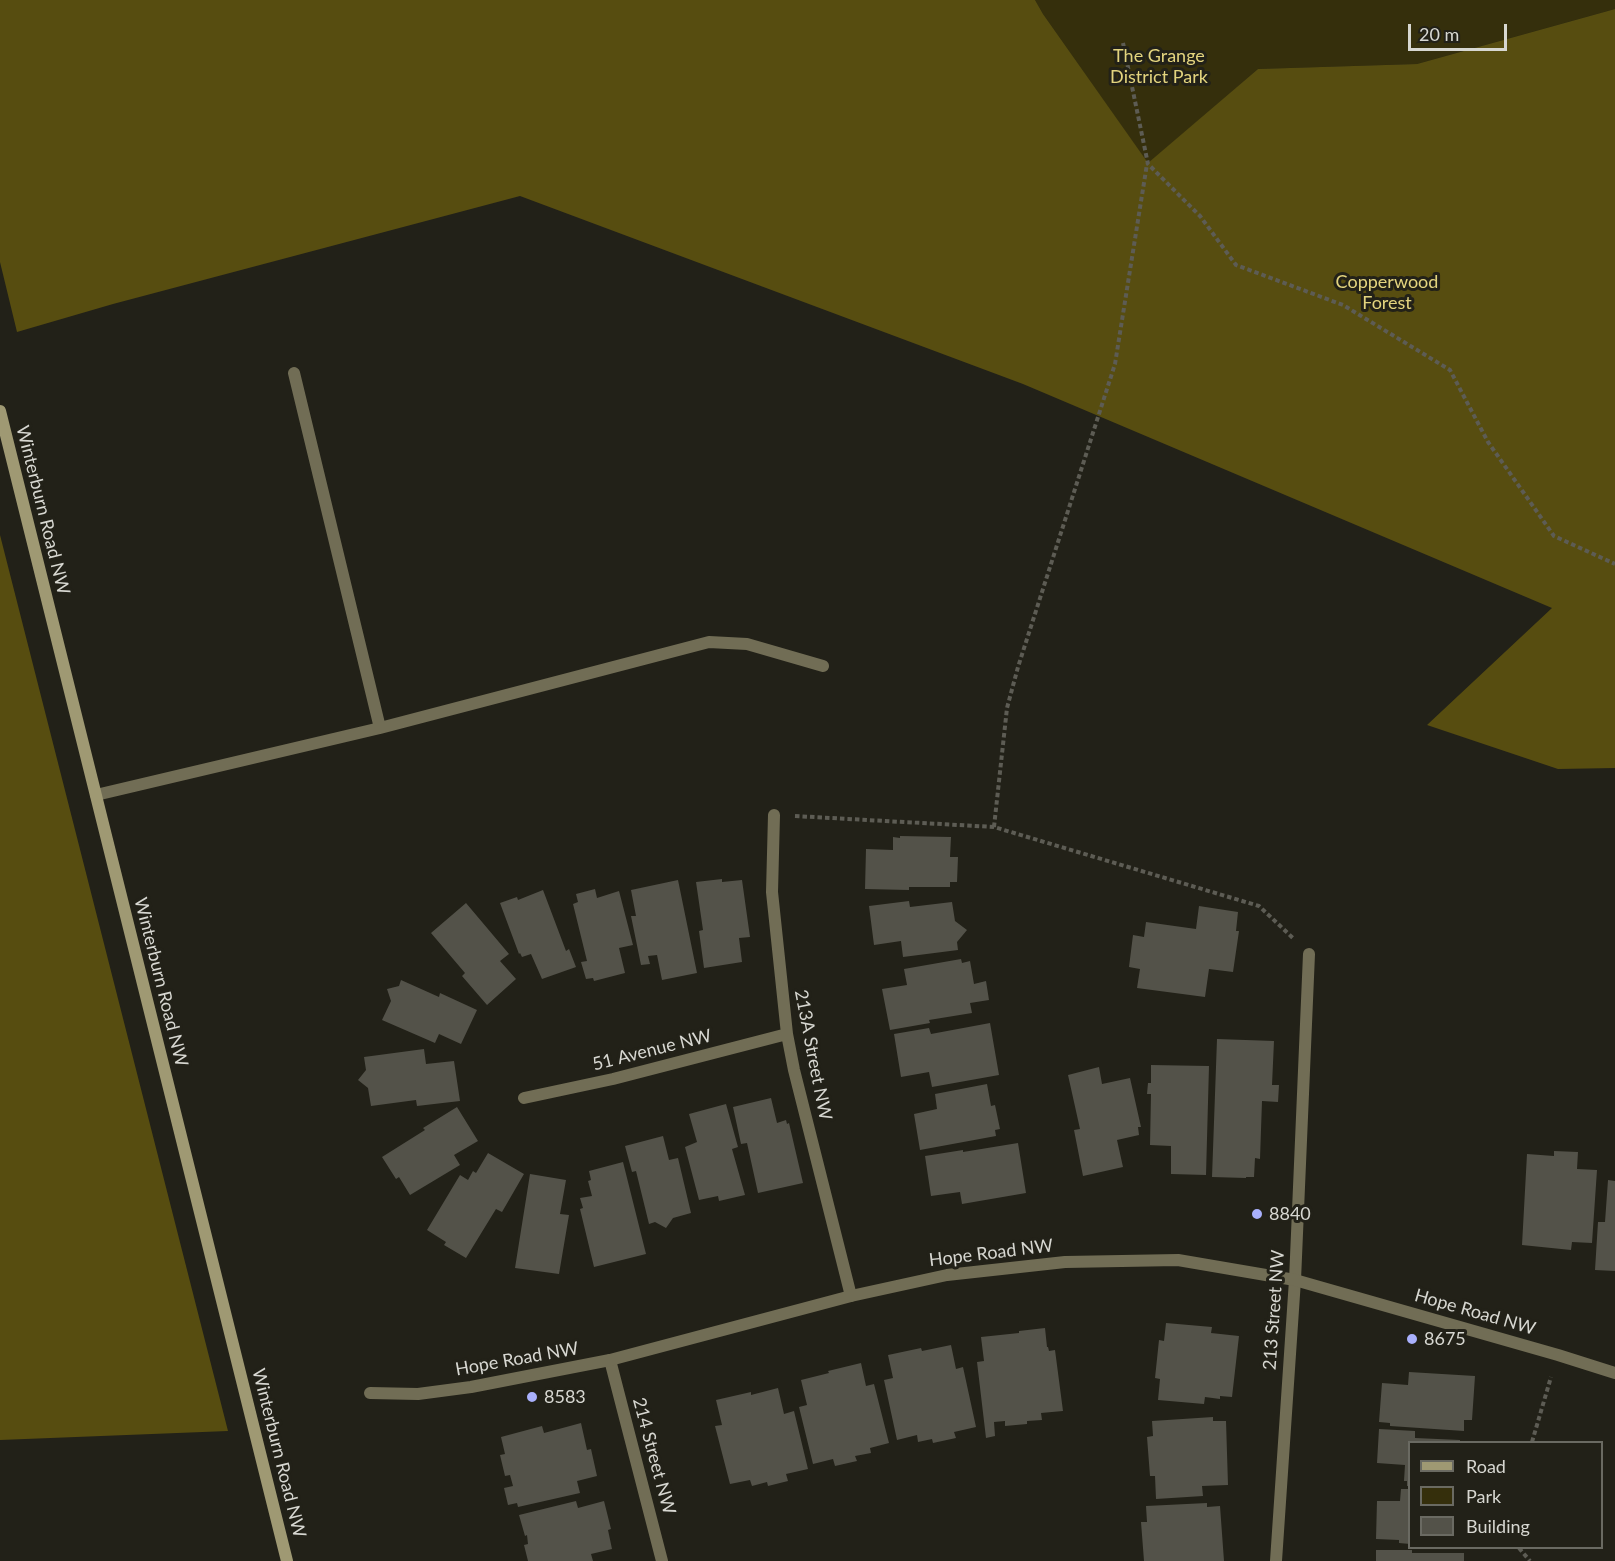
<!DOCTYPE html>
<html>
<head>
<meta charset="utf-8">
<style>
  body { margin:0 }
  #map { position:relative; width:1615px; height:1561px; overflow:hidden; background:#222118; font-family:Lato,sans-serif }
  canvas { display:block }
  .legend { position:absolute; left:1408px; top:1441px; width:195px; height:108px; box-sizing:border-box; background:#222118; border:2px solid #6a6a62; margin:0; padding:8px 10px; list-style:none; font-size:18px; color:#d7d7d1 }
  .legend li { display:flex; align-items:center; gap:12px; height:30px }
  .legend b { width:30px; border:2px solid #6a6a62 }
  .scale { position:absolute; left:1408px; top:24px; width:99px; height:27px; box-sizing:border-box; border:3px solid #d7d7d1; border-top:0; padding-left:8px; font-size:18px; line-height:21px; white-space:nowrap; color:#d7d7d1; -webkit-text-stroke:4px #222118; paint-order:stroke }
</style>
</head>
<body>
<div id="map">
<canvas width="1615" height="1561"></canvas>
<ul class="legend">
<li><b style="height:8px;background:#9f9973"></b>Road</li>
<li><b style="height:16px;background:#352f0c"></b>Park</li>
<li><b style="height:16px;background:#535249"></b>Building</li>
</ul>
<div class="scale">20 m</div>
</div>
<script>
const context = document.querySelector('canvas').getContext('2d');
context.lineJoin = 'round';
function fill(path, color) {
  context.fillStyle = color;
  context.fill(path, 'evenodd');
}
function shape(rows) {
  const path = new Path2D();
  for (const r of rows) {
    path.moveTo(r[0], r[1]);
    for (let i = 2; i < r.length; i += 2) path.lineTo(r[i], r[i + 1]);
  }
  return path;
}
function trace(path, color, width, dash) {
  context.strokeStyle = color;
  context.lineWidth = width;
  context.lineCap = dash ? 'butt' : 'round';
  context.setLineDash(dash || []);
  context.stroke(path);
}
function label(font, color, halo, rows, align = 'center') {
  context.font = font + ' Lato,sans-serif';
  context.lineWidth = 6;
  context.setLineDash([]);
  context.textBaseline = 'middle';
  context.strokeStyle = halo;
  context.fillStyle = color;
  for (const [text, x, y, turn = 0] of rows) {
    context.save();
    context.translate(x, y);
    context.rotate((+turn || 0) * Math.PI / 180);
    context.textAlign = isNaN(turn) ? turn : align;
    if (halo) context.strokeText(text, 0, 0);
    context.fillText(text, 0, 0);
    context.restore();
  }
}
const green = shape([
  [1035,0,1615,0,1615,9,1417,64,1258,69,1148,164,1043,14]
]);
const forest = shape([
  [0,0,1035,0,1043,14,1148,163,1258,69,1417,64,1615,9,1615,768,1558,769,1427,725,1552,608,1023,384,520,196,113,304,17,332,0,262],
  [0,535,228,1431,0,1440]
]);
const building = shape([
  [900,836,951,837,950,857,958,857,957,882,950,882,950,887,909,887,909,890,865,889,866,849,893,850,893,837,900,838],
  [722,879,722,882,742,880,750,937,739,938,742,962,704,968,699,931,703,930,696,882],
  [678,880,697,973,662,980,657,955,648,956,650,964,641,965,631,916,636,916,631,890],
  [595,889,597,898,619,891,633,945,619,948,625,973,594,981,593,978,586,979,581,962,587,961,573,904,578,902,576,894],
  [543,890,566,951,569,949,576,967,542,979,531,954,522,957,520,953,519,954,500,903,517,897,518,900],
  [909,901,910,907,952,902,955,921,967,930,957,942,958,950,903,957,901,941,874,945,869,906],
  [466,903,509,954,500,961,516,979,487,1005,462,976,465,973,431,933],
  [1199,906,1238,912,1236,931,1239,931,1233,972,1209,969,1205,997,1137,988,1140,969,1129,967,1133,935,1144,937,1146,922,1196,929],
  [961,959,962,963,970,961,974,984,986,981,989,1000,970,1003,972,1013,929,1020,930,1023,890,1030,882,989,907,985,904,969],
  [401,980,439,997,440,993,477,1010,461,1044,439,1034,435,1043,382,1020,391,1001,387,989,399,986],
  [990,1023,999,1075,932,1087,929,1072,901,1077,894,1034,929,1028,931,1034],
  [1217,1039,1274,1041,1272,1085,1279,1085,1278,1102,1262,1101,1260,1159,1255,1158,1254,1177,1246,1177,1246,1178,1212,1177],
  [424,1049,426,1064,454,1061,460,1101,417,1106,416,1100,371,1106,368,1088,358,1080,366,1070,364,1057],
  [1151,1065,1209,1066,1206,1175,1171,1174,1171,1146,1150,1145,1151,1094,1147,1094,1148,1083,1151,1083],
  [1099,1067,1102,1084,1130,1078,1141,1127,1138,1127,1139,1135,1117,1140,1123,1167,1083,1176,1074,1130,1080,1129,1068,1075],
  [987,1084,991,1106,995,1105,1000,1129,995,1130,996,1136,920,1150,914,1114,937,1109,935,1094],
  [771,1098,777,1123,786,1120,787,1124,789,1123,803,1183,758,1193,747,1143,741,1144,733,1107],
  [726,1104,738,1147,732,1149,745,1195,719,1201,718,1196,699,1200,685,1147,697,1142,689,1114],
  [457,1107,478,1141,454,1155,460,1165,410,1195,399,1177,396,1179,382,1157,425,1130,423,1128],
  [663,1136,669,1160,678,1158,691,1213,673,1218,666,1228,655,1222,649,1224,636,1171,632,1172,625,1146],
  [1018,1143,1026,1193,962,1204,960,1192,931,1196,925,1156,963,1150,963,1152],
  [1554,1151,1578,1152,1577,1169,1597,1170,1592,1243,1572,1242,1571,1250,1522,1245,1527,1154,1554,1156],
  [488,1153,524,1174,502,1212,496,1209,466,1258,444,1245,446,1242,427,1230,460,1175,468,1180,473,1171,476,1173],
  [623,1162,646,1254,594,1267,580,1209,583,1208,580,1198,592,1196,588,1181,591,1180,589,1171],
  [530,1174,566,1180,560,1214,569,1215,559,1274,515,1268],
  [1608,1180,1615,1181,1615,1271,1595,1270,1598,1222,1605,1222],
  [1166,1323,1212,1327,1211,1333,1239,1336,1232,1397,1220,1396,1220,1399,1205,1397,1204,1404,1158,1400,1160,1379,1155,1378,1159,1340,1164,1341],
  [1045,1328,1047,1347,1048,1347,1049,1351,1055,1350,1063,1411,1041,1413,1042,1420,1027,1421,1027,1424,1005,1426,1005,1421,994,1422,995,1436,986,1438,977,1362,984,1361,981,1337,1019,1333,1019,1331],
  [951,1345,956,1369,963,1367,976,1427,954,1432,956,1438,933,1443,932,1439,918,1442,917,1435,897,1440,884,1380,893,1378,888,1355,921,1348,922,1351],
  [861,1363,866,1386,874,1384,889,1443,870,1448,871,1453,855,1456,857,1461,835,1466,833,1459,813,1464,799,1407,807,1405,801,1380,829,1373,828,1371],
  [1409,1372,1475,1376,1472,1420,1464,1420,1464,1431,1390,1426,1390,1423,1379,1422,1382,1383,1408,1385],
  [778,1388,784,1414,794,1411,808,1469,786,1474,788,1481,768,1486,767,1482,752,1486,750,1480,730,1484,715,1426,722,1425,716,1400,751,1392,751,1395],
  [1213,1417,1213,1421,1226,1421,1228,1485,1202,1486,1203,1496,1156,1499,1155,1476,1150,1476,1147,1437,1153,1436,1152,1421],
  [581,1423,587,1450,591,1449,597,1476,577,1481,580,1493,518,1507,517,1503,508,1505,504,1488,513,1486,510,1475,505,1476,500,1455,505,1454,501,1437,542,1426,544,1433],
  [1379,1429,1415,1431,1415,1438,1460,1440,1460,1442,1410,1442,1410,1486,1407,1486,1407,1481,1404,1481,1405,1465,1377,1463],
  [1401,1489,1410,1489,1410,1544,1399,1543,1399,1540,1376,1539,1377,1501,1400,1501],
  [576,1501,578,1508,604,1501,611,1529,608,1530,612,1549,591,1554,593,1561,528,1561,524,1545,528,1544,527,1535,525,1536,519,1515],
  [1207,1503,1207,1507,1220,1506,1224,1561,1144,1561,1141,1522,1147,1522,1146,1506],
  [1376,1550,1412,1550,1412,1553,1464,1553,1464,1561,1376,1561]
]);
const path = shape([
  [1123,43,1148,164,1200,216,1236,265,1343,305,1450,370,1488,442,1554,536,1615,564],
  [795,816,994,827,1259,906,1294,939],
  [994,827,1007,708,1018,667,1115,364,1147,164],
  [1532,1442,1551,1377],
  [1519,1548,1530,1561]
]);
const minor = shape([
  [294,373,380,728],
  [96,795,380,728,709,642,747,644,823,666],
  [774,815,772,892,787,1034,794,1070,851,1296],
  [524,1098,613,1079,787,1034],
  [610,1360,662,1561],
  [1276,1561,1295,1280,1309,954]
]);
const tertiary = shape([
  [370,1393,418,1394,471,1387,610,1360,851,1296,947,1275,1065,1262,1178,1260,1295,1280,1558,1355,1615,1373]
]);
const secondary = shape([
  [0,411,287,1561]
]);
const markers = [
  [1257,1214,6,"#a9b0fc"],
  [1412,1339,6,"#a9b0fc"],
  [532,1397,6,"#a9b0fc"]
];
const parkNames = [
  ["The Grange",1159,56],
  ["District Park",1159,77],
  ["Copperwood",1387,282],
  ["Forest",1387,303]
];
const streetNames = [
  ["Winterburn Road NW",43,510,76],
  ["Winterburn Road NW",161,982,76],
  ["51 Avenue NW",652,1050,-14],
  ["213A Street NW",813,1055,79],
  ["Hope Road NW",991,1253,-7],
  ["213 Street NW",1274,1310,-86],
  ["Hope Road NW",1475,1312,16],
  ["Hope Road NW",517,1359,-10],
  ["Winterburn Road NW",279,1453,76],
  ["214 Street NW",654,1456,75]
];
const poiNames = [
  ["8840",1269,1214],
  ["8675",1424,1339],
  ["8583",544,1397]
];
fill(green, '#352f0c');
fill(forest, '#574d10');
fill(building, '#535249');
trace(path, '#5d5c54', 4, [4.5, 3]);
trace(minor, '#716d55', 12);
trace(tertiary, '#716d55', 12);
trace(secondary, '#9f9973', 12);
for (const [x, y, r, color] of markers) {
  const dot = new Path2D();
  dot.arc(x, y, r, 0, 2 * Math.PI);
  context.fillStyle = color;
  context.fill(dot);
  trace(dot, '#222118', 2);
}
label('18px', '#e3d47e', '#222118', parkNames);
label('18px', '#d7d7d1', '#222118', streetNames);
label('18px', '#d7d7d1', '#222118', poiNames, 'left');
</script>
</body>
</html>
